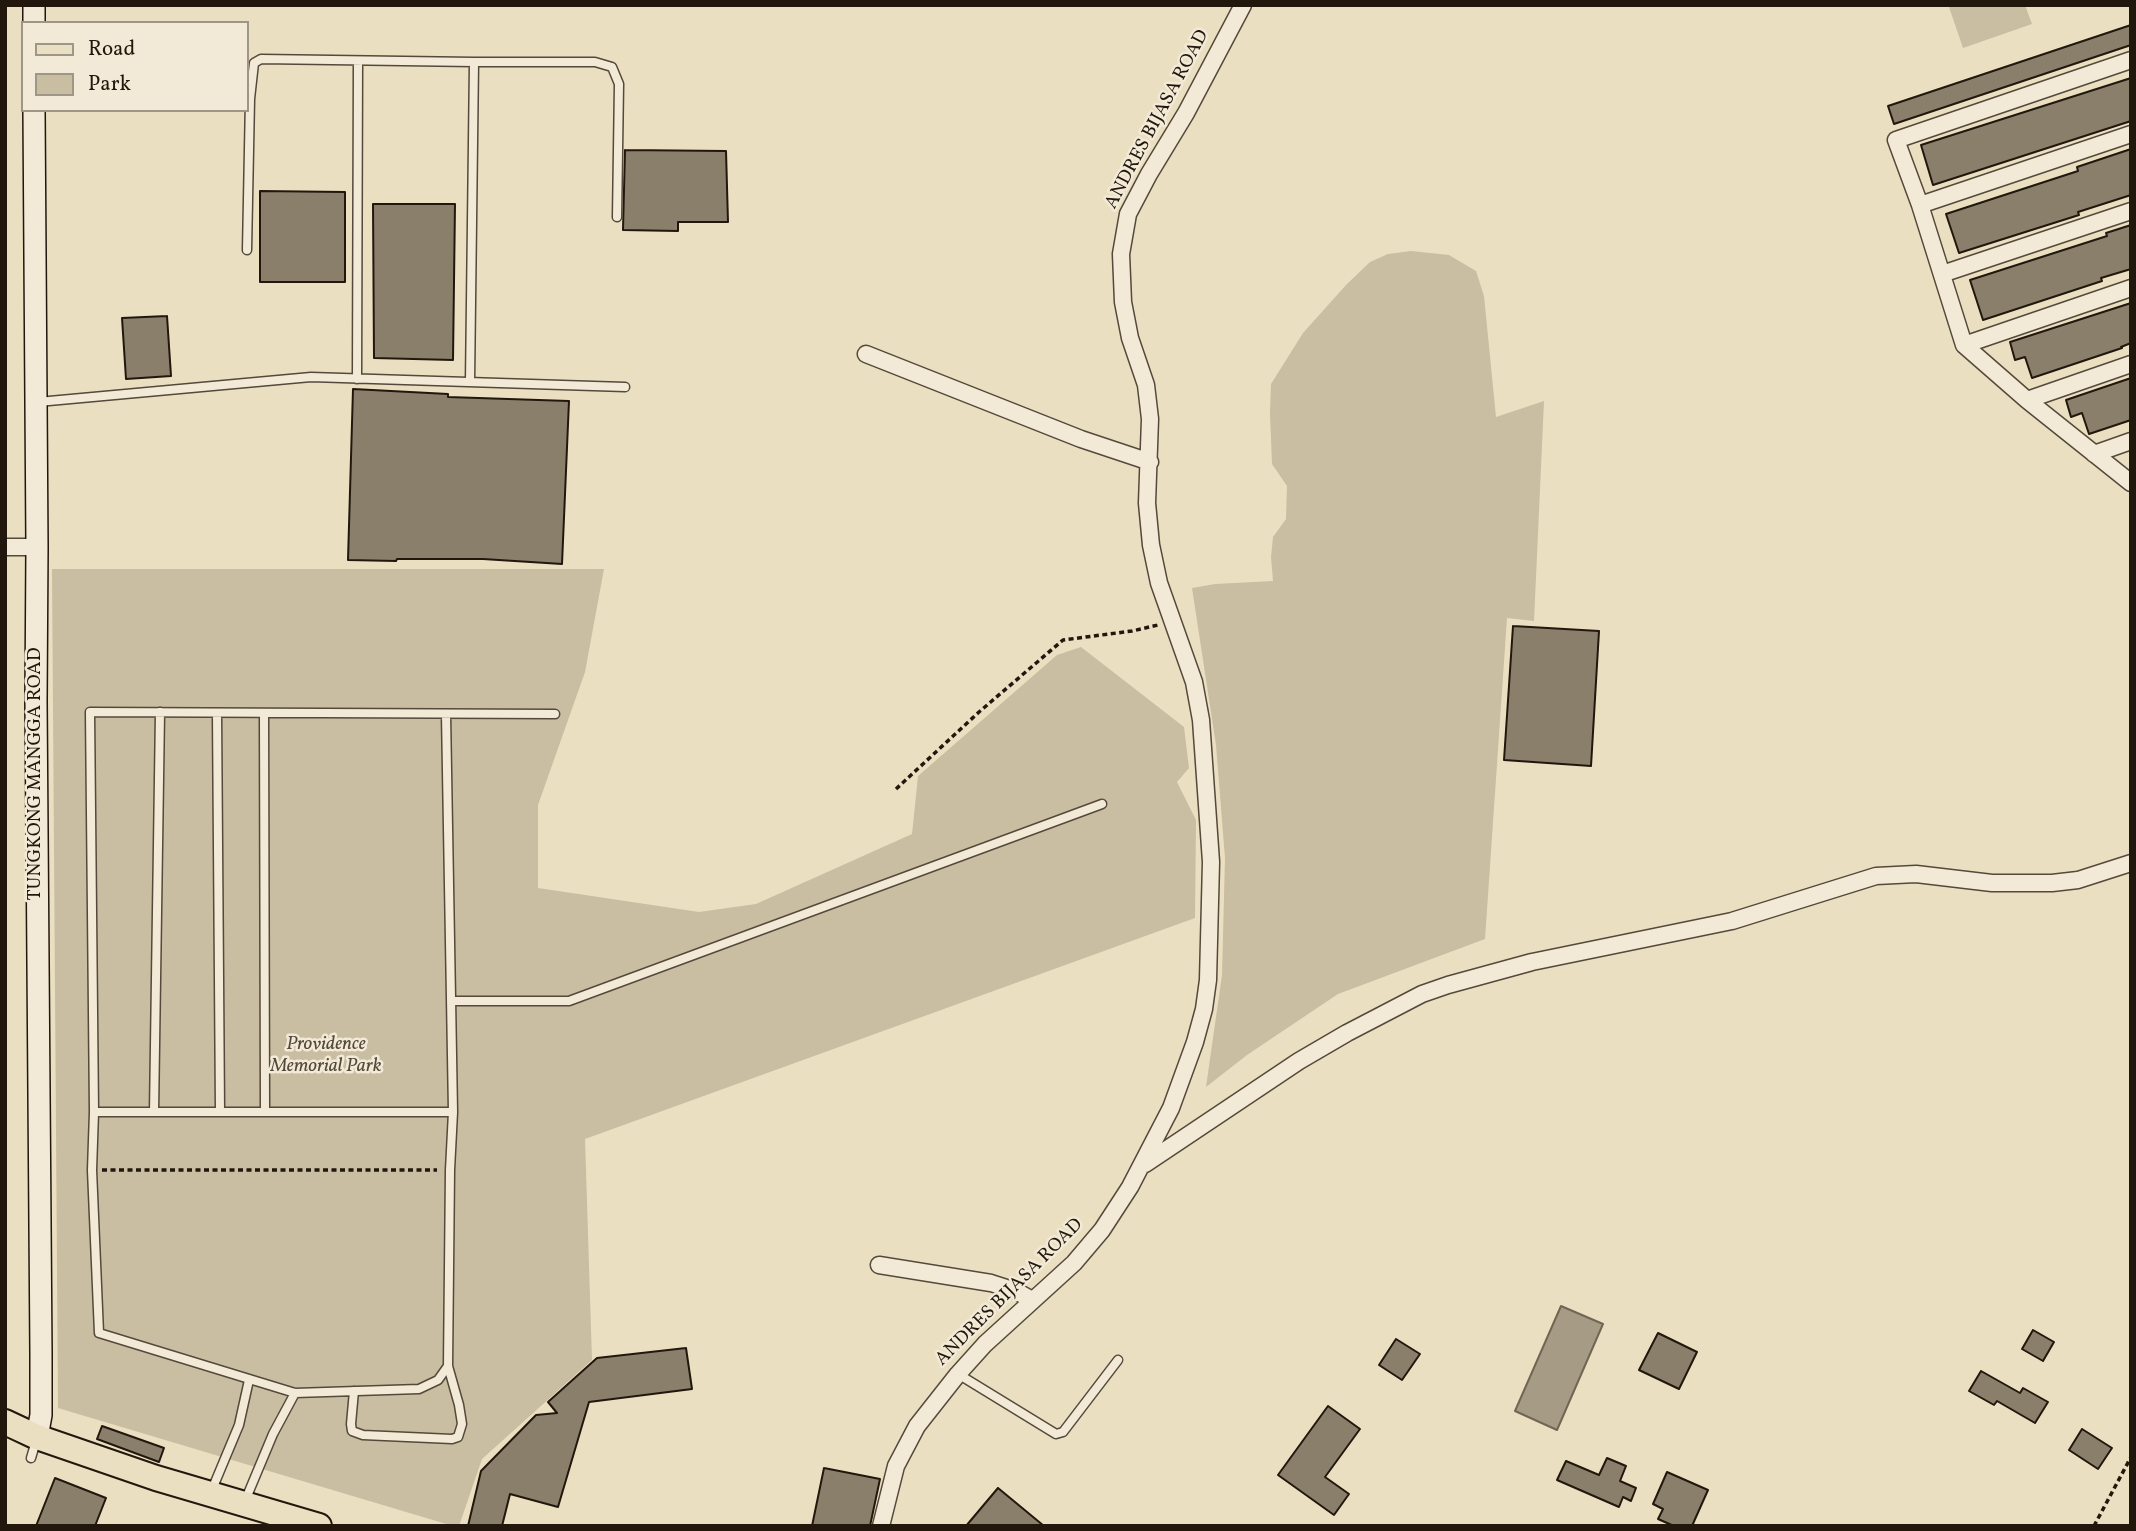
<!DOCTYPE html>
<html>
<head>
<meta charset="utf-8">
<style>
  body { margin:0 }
  #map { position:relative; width:2136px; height:1531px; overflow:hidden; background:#ebdfc1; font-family:Vollkorn,serif }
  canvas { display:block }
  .frame { position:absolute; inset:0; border:7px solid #21170d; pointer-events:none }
  .legend { position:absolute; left:21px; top:21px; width:228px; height:91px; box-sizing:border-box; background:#f2ead7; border:2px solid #9e9686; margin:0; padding:9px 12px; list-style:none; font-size:21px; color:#21170d }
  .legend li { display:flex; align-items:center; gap:14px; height:35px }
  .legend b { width:35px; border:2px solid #9e9686 }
</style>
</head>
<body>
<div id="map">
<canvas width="2136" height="1531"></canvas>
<div class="frame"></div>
<ul class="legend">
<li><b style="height:9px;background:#ebdfc1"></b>Road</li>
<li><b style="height:19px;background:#c9bda2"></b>Park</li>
</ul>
</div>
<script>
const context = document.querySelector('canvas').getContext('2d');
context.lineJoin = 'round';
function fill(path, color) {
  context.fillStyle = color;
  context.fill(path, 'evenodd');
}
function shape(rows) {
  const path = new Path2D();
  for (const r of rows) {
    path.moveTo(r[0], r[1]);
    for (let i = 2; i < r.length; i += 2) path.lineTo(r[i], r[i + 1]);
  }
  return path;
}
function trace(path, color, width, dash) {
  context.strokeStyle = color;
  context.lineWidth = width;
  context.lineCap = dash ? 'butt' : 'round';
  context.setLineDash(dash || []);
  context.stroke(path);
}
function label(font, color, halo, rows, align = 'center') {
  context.font = font + ' Vollkorn,serif';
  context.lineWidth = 5;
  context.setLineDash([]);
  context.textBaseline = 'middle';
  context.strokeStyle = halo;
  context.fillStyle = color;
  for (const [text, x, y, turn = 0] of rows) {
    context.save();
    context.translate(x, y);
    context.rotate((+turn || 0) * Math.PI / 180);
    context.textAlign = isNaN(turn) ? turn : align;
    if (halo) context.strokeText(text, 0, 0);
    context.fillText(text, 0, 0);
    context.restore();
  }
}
const green = shape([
  [1953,5,2025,5,2032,24,1963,48,1949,7],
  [1411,251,1449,255,1476,271,1484,296,1496,417,1544,401,1534,621,1507,618,1485,939,1338,994,1247,1055,1206,1087,1222,975,1225,858,1216,745,1192,588,1215,584,1273,581,1271,557,1273,537,1286,519,1287,486,1272,464,1270,413,1271,384,1303,333,1346,285,1370,262,1388,254],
  [52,569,604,569,585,672,538,805,538,888,699,912,756,904,912,834,918,776,1057,655,1081,647,1184,727,1189,768,1177,782,1196,820,1195,918,585,1139,592,1360,482,1459,459,1526,453,1526,58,1408]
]);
const water = shape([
  [1561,1306,1603,1324,1557,1430,1515,1411,1561,1306]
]);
const building = shape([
  [2131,25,2131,45,1894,124,1888,106,2131,25],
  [2131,78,2131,121,1933,185,1921,145,2131,78],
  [2131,149,2131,195,2078,212,2079,215,1959,253,1946,214,2078,171,2077,167,2131,149],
  [625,150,726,151,728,222,678,222,678,231,623,230,625,150],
  [260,191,345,192,345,282,260,282,260,191],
  [373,204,455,204,453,360,374,358,373,204],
  [2131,225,2131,269,2101,278,2102,281,1983,320,1970,280,2107,236,2106,233,2131,225],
  [2131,303,2131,343,2121,347,2122,348,2032,378,2025,357,2015,360,2010,342,2131,303],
  [167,316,171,376,126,379,122,318,167,316],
  [2131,378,2131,420,2089,434,2082,413,2071,417,2066,400,2131,378],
  [353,389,448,394,448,397,569,401,562,564,483,559,397,559,396,561,348,560,353,389],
  [1513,626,1599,631,1591,766,1504,760,1513,626],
  [2033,1330,2054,1342,2043,1361,2022,1349,2033,1330],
  [1658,1333,1697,1352,1679,1389,1639,1370,1658,1333],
  [1396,1339,1420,1354,1402,1380,1379,1365,1396,1339],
  [686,1348,692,1389,589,1402,558,1507,510,1494,502,1526,468,1526,481,1471,536,1415,557,1413,548,1402,597,1358,686,1348],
  [1981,1371,2020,1393,2023,1388,2048,1402,2035,1423,1997,1401,1994,1405,1969,1391,1981,1371],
  [1328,1406,1360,1429,1325,1477,1349,1494,1334,1515,1278,1475,1328,1406],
  [102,1426,164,1448,159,1462,97,1439,102,1426],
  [2082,1429,2112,1448,2098,1469,2069,1450,2082,1429],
  [1607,1458,1626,1466,1620,1481,1636,1488,1631,1501,1623,1497,1619,1507,1557,1480,1566,1461,1599,1475,1607,1458],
  [824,1468,880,1479,870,1526,812,1526,824,1468],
  [1667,1472,1708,1490,1692,1526,1674,1526,1658,1519,1663,1509,1653,1504,1667,1472],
  [55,1478,106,1498,95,1526,36,1526,55,1478],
  [998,1488,1044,1526,966,1526,998,1488]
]);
const path = shape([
  [896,789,979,712,1063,640,1132,631,1158,625],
  [102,1170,437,1170],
  [2094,1526,2131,1457],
  [2131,1526,2131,1525]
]);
const lane = shape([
  [247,250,250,99,254,63,261,59,474,62],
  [357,379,358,61],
  [470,382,474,62,595,62,612,67,619,84,617,217],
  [38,402,311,377,625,387],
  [217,713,220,1112],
  [264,713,265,1112],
  [451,1001,569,1001,1102,804],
  [94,1112,453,1112],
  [154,1112,160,712],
  [448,1366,438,1380,419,1389,295,1393,99,1333,92,1170,94,1112,90,712,555,714],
  [958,1374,1056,1434,1063,1432,1118,1360],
  [354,1391,351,1424,352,1431,363,1435,452,1439,458,1437,462,1424,459,1405,448,1366,450,1170,453,1112,446,714],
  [31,1458,36,1441],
  [211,1492,239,1425,249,1380],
  [245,1501,273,1434,295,1393]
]);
const street = shape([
  [2131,60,1896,140,1920,205,1964,345,2027,400,2131,483],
  [1920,205,2131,134],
  [1942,274,2131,211],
  [1964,345,2131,288],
  [866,354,1081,439,1150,462],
  [2027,400,2131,364],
  [2094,454,2131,441],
  [5,547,37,547],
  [1145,1164,1299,1061,1347,1033,1422,994,1448,985,1532,962,1732,921,1876,876,1916,874,1992,883,2052,883,2078,880,2131,863],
  [879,1265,991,1283,1016,1291,1032,1300],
  [881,1526,896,1466,917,1426,958,1374,985,1344,1074,1263,1102,1230,1130,1187,1171,1108,1195,1042,1204,1009,1208,980,1211,862,1201,720,1194,682,1159,583,1151,545,1147,503,1150,419,1146,385,1130,338,1123,302,1121,254,1128,214,1149,174,1186,113,1243,5]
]);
const secondary = shape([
  [34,5,34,23],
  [34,110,37,547,36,701,41,1355,41,1415,37,1437]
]);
const primary = shape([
  [5,1422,37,1437,156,1478,319,1526]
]);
const streetNames = [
  ["ANDRES BIJASA ROAD",1158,120,-62],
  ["TUNGKONG MANGGA ROAD",37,774,-90],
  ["ANDRES BIJASA ROAD",1010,1293,-45]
];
const parkNames = [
  ["Providence",326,1046],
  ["Memorial Park",326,1068]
];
fill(green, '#c9bda2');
fill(water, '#a69b84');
trace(water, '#716654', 2);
fill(building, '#8a7f6b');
trace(building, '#21170d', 2);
trace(lane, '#54493a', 11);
trace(street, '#54493a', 19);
trace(secondary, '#21170d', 24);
trace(primary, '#21170d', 28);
trace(path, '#21170d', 3.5, [5, 3.5]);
trace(lane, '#f2ead7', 8);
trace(street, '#f2ead7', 16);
trace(secondary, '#f2ead7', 21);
trace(primary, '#ebdfc1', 24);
label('19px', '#21170d', '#f2ead7', streetNames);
label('italic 19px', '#53493a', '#f2ead7', parkNames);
</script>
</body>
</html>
